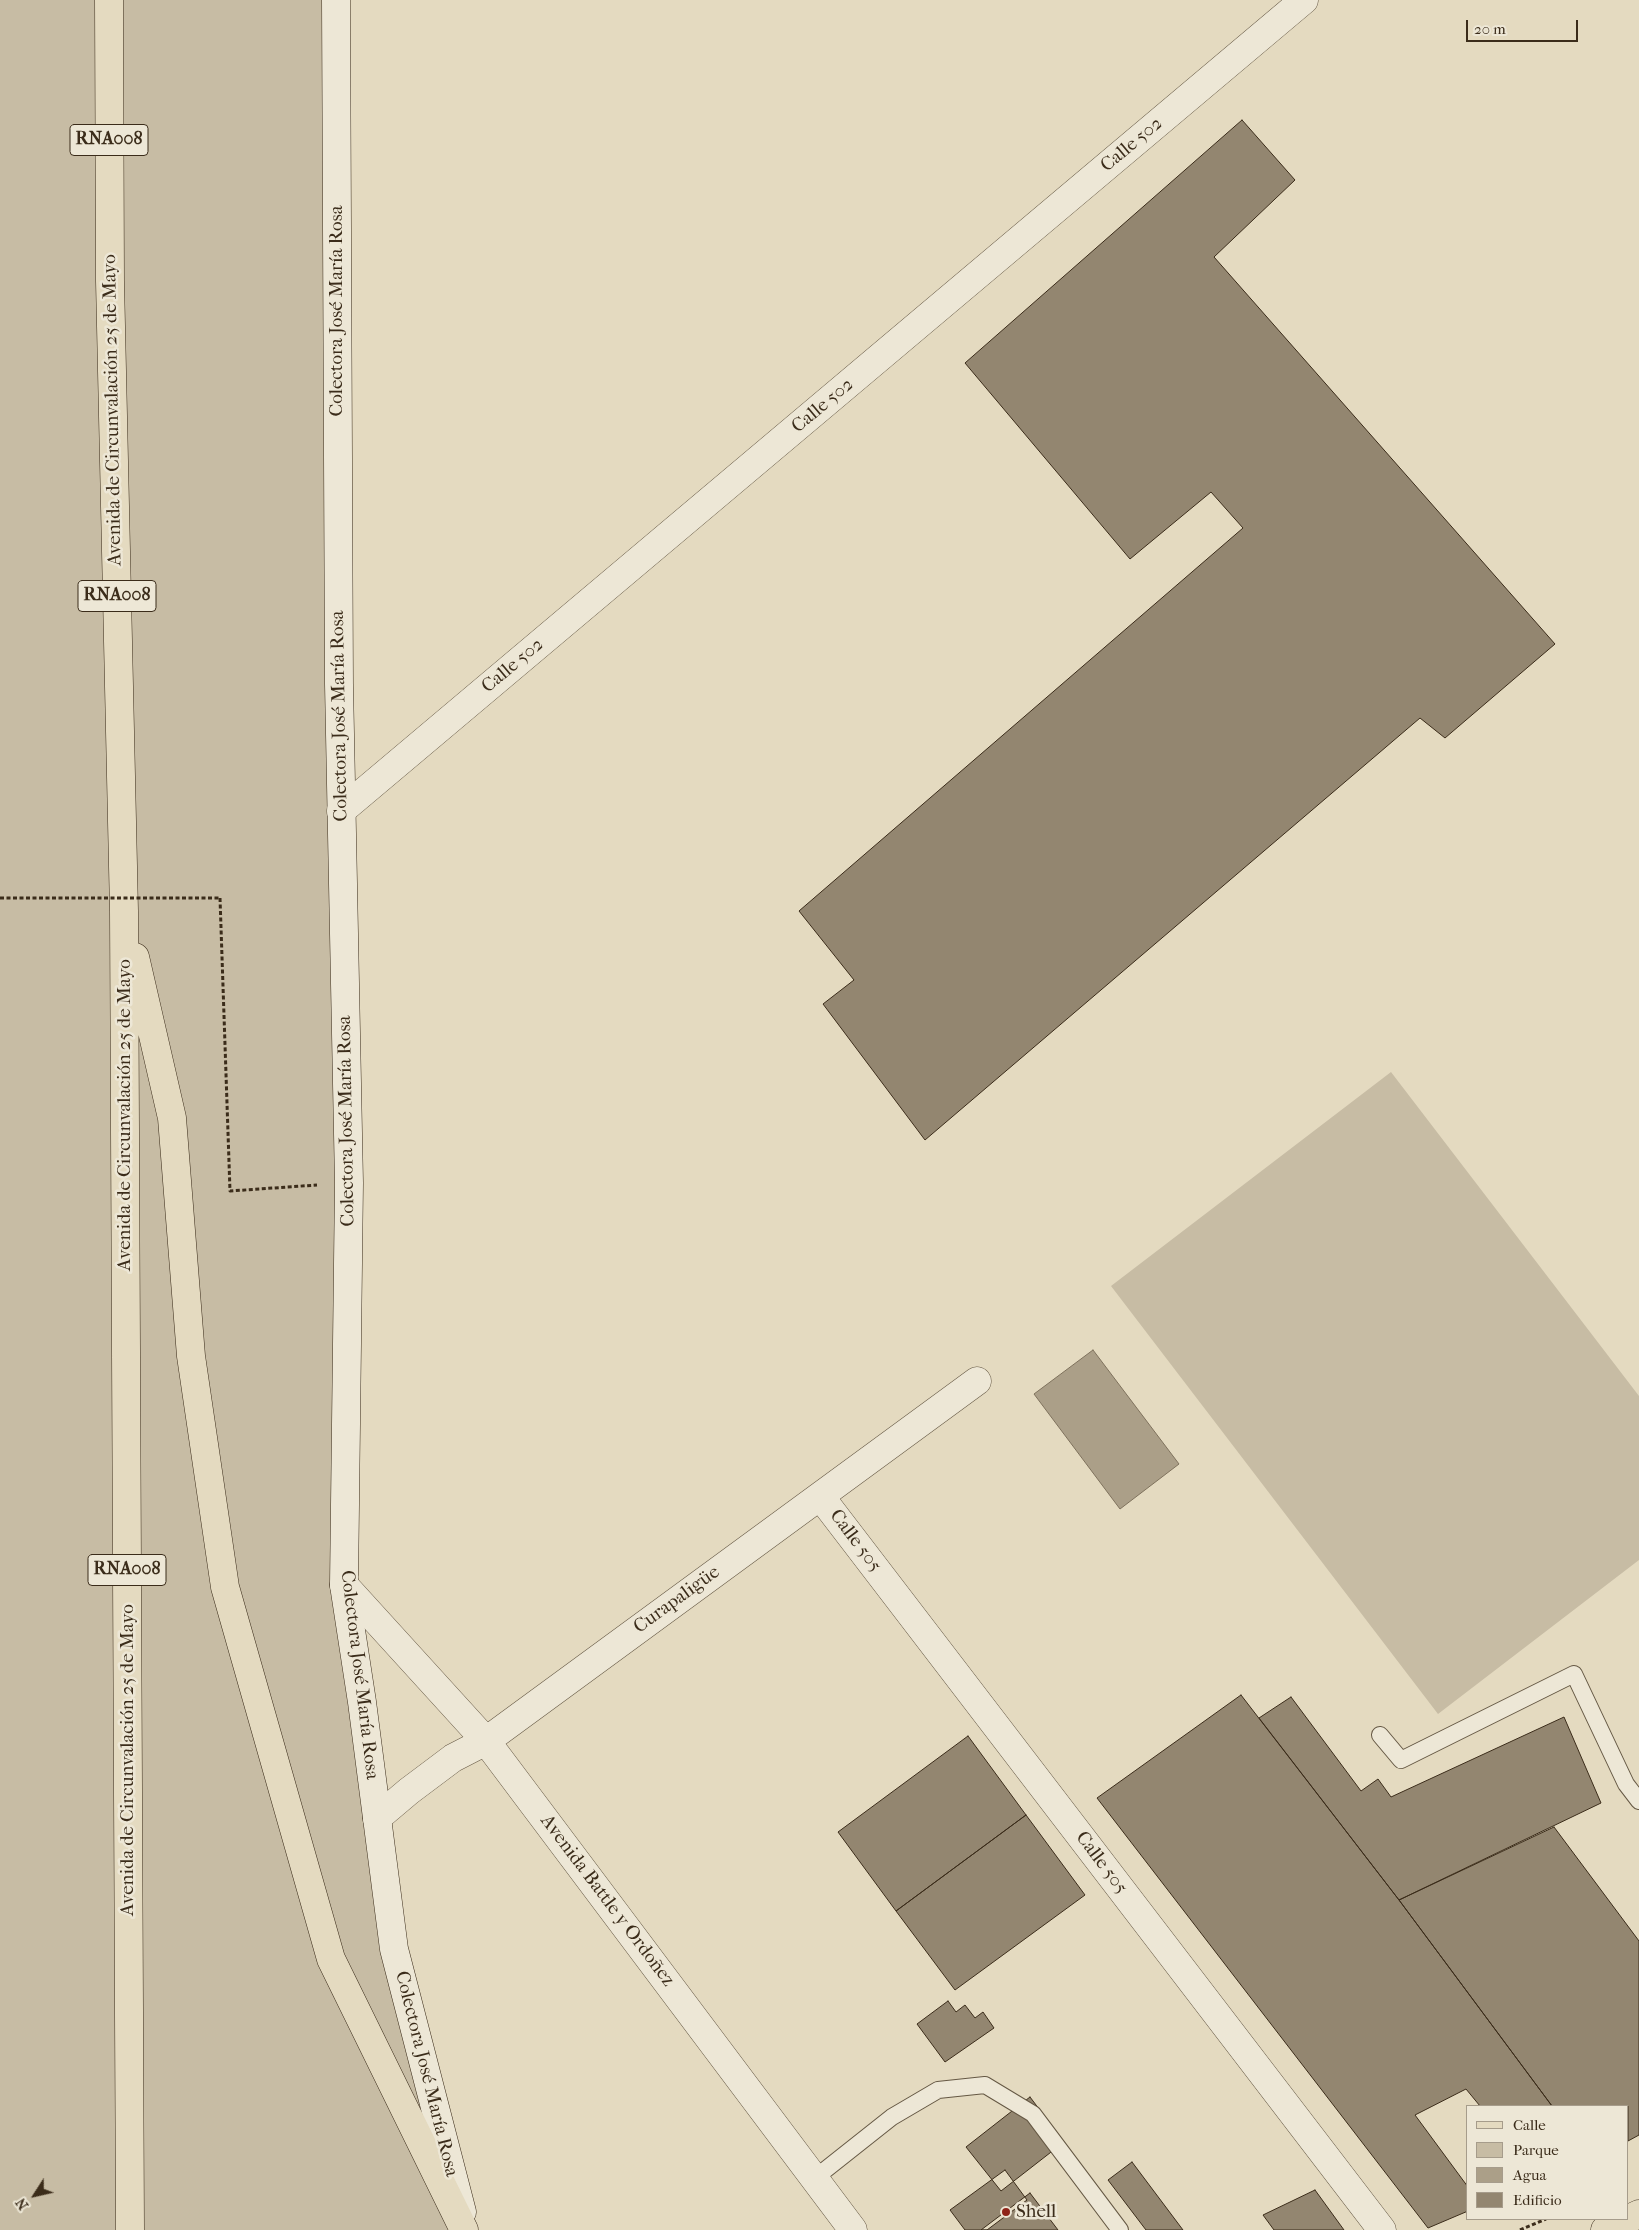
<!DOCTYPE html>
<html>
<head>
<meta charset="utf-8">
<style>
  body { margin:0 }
  #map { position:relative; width:1639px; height:2230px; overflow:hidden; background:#e4dac0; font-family:"IM FELL French Canon",serif }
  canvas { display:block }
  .legend { position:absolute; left:1466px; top:2105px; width:162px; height:115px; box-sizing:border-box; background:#ede7d6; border:1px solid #a69c8b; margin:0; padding:6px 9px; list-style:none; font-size:15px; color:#3b2c1a }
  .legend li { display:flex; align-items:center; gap:10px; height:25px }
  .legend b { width:25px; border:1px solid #a69c8b }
  .north { position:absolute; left:10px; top:2170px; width:50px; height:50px; -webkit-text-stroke:4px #ede7d6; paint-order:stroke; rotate:235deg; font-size:14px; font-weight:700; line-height:20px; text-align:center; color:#3b2c1a }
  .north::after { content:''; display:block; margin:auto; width:18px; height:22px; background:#3b2c1a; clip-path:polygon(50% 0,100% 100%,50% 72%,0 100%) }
  .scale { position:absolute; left:1466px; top:20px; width:112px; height:22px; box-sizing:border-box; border:2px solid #3b2c1a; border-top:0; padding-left:6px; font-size:15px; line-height:18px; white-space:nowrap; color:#3b2c1a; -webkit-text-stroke:4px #ede7d6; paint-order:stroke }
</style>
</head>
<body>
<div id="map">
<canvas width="1639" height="2230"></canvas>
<ul class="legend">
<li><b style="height:6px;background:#e4dac0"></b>Calle</li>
<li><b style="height:14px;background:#c7bca4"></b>Parque</li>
<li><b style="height:14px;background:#ab9f88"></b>Agua</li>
<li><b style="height:14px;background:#938670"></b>Edificio</li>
</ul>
<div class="north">N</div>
<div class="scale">20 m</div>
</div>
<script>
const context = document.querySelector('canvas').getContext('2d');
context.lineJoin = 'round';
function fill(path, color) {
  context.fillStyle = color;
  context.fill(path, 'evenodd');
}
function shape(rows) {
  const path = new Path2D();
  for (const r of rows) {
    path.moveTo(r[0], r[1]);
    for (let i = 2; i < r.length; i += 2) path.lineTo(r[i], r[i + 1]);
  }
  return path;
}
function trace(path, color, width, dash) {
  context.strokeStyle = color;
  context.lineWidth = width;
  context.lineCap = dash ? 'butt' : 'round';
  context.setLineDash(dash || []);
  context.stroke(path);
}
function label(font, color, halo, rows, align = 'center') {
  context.font = font + ' "IM FELL French Canon",serif';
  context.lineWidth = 5;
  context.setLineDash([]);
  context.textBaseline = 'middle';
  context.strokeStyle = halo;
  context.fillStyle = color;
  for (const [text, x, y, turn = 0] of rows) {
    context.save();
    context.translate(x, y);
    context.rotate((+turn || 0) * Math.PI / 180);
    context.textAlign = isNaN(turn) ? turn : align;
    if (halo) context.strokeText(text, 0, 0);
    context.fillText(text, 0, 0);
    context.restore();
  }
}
const green = shape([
  [0,0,336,0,344,1585,394,1949,466,2230,0,2230],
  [1391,1072,1639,1396,1639,1560,1438,1714,1111,1286]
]);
const water = shape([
  [1093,1350,1179,1464,1120,1509,1034,1394,1093,1350]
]);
const building = shape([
  [1242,120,1295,180,1214,257,1555,644,1445,738,1420,718,925,1140,823,1004,854,980,799,911,1243,528,1211,492,1130,559,965,363,1242,120],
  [1241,1695,1399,1900,1552,2106,1480,2106,1466,2089,1415,2115,1468,2187,1468,2211,1428,2228,1097,1798,1241,1695],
  [1291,1697,1361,1791,1378,1779,1391,1797,1564,1717,1601,1803,1399,1900,1259,1718,1291,1697],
  [968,1736,1026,1815,896,1911,838,1832,968,1736],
  [1026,1815,1085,1895,955,1990,896,1911,1026,1815],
  [1554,1827,1639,1941,1639,2135,1628,2141,1628,2106,1552,2106,1399,1900,1554,1827],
  [948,2001,956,2012,965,2005,975,2018,983,2012,994,2028,945,2062,917,2024,948,2001],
  [1030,2097,1064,2142,1001,2191,966,2147,1030,2097],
  [1132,2162,1183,2230,1146,2230,1108,2180,1132,2162],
  [1005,2170,1027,2200,987,2230,965,2230,950,2210,1005,2170],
  [1315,2190,1344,2230,1274,2230,1263,2215,1315,2190],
  [1030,2193,1058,2230,981,2230,1030,2193]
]);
const path = shape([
  [220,898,230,1191,317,1185],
  [1520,2230,1546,2219]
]);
const lane = shape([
  [1380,1735,1401,1760,1574,1674,1626,1784,1639,1801],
  [815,2178,892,2117,938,2090,985,2085,1033,2114,1120,2230]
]);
const street = shape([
  [341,811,1304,0],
  [820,1496,1382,2230],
  [344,1585,486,1741,853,2230],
  [377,1818,409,1791,453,1758,486,1741,977,1381]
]);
const secondary = shape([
  [336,0,339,684,349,1183,344,1585,362,1702,394,1949,462,2212]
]);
const primary = shape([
  [1605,2230,1639,2214]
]);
const highway = shape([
  [109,0,110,281,124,911,130,2230],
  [135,957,172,1118,191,1356,225,1587,331,1959,464,2230]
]);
const pathBridge = shape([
  [0,898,220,898]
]);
const markers = [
  [1006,2212,5,"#8f2418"]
];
const shields = [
  [109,140,78],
  [117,596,78],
  [127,1570,78]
];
const shieldNames = [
  ["RNA008",109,140],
  ["RNA008",117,596],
  ["RNA008",127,1570]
];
const streetNames = [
  ["Calle 502",1132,145,-40],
  ["Colectora José María Rosa",337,311,-90],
  ["Calle 502",823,406,-40],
  ["Avenida de Circunvalación 25 de Mayo",113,410,-91],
  ["Calle 502",513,666,-40],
  ["Colectora José María Rosa",340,716,-91],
  ["Avenida de Circunvalación 25 de Mayo",125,1115,-90],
  ["Colectora José María Rosa",347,1121,-91],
  ["Calle 505",855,1541,53],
  ["Curapaligüe",677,1600,-36],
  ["Colectora José María Rosa",359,1675,83],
  ["Avenida de Circunvalación 25 de Mayo",128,1760,-90],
  ["Calle 505",1101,1863,53],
  ["Avenida Battle y Ordoñez",607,1901,53],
  ["Colectora José María Rosa",426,2074,76]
];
const poiNames = [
  ["Shell",1016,2212]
];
fill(green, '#c7bca4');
fill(water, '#ab9f88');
trace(water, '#7e715c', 1);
fill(building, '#938670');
trace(building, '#3b2c1a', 1);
trace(lane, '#655844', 18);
trace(street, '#655844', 29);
trace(secondary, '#3b2c1a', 29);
trace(primary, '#3b2c1a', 29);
trace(highway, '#3b2c1a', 29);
trace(path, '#3b2c1a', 3, [4, 2.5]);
trace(lane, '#ede7d6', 16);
trace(street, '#ede7d6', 28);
trace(secondary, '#ede7d6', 28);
trace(primary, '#e4dac0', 28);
trace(highway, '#e4dac0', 28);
trace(pathBridge, '#3b2c1a', 3, [4, 2.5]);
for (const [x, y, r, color] of markers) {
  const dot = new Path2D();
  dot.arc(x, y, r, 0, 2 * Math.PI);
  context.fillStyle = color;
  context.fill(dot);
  trace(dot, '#ede7d6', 2);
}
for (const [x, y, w] of shields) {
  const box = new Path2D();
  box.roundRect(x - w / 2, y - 15.5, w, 31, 4);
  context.fillStyle = '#ede7d6';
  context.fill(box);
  trace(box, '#3b2c1a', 1);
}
label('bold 18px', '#3b2c1a', null, shieldNames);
label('19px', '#3b2c1a', '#ede7d6', streetNames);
label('19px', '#3b2c1a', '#ede7d6', poiNames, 'left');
</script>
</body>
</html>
